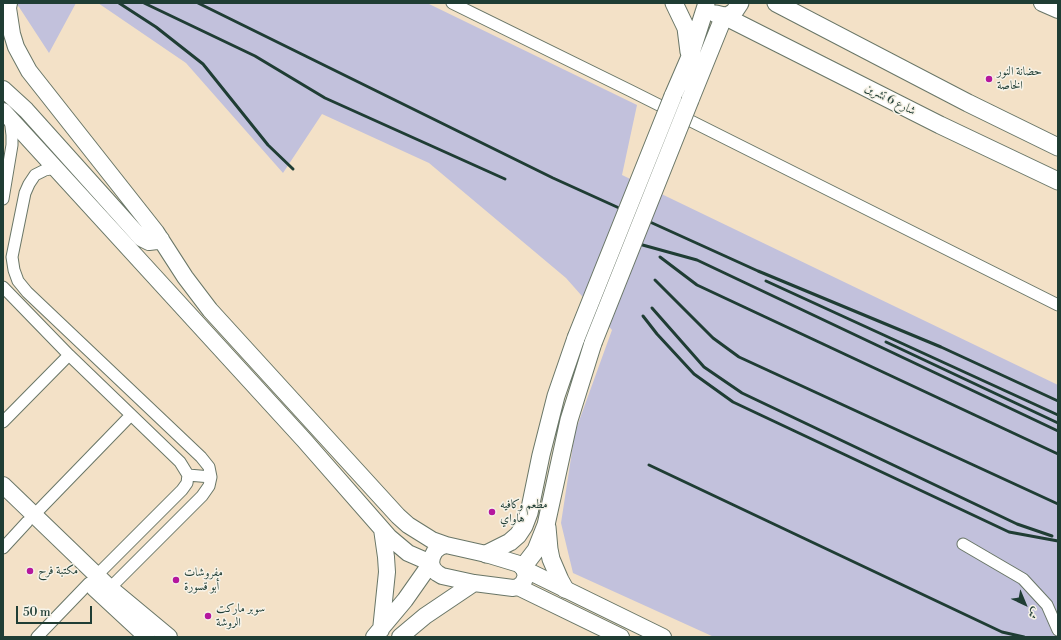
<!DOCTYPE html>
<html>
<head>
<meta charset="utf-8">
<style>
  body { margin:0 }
  #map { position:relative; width:1061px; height:640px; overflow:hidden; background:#f3e1c7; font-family:"Libre Bodoni",Amiri,serif }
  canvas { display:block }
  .frame { position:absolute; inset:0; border:4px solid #1f3d34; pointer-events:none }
  .north { position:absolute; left:1005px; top:584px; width:40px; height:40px; -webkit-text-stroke:3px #f7f3e8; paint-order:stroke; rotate:136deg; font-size:11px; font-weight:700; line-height:16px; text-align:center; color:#1f3d34 }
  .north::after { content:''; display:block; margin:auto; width:14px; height:18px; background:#1f3d34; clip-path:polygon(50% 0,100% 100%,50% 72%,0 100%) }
  .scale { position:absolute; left:16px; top:606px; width:76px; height:18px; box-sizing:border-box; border:2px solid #1f3d34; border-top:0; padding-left:5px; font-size:12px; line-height:14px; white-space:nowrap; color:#1f3d34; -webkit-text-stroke:3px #f7f3e8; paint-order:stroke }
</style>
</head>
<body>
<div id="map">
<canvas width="1061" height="640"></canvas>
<div class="frame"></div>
<div class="north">ش</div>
<div class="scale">50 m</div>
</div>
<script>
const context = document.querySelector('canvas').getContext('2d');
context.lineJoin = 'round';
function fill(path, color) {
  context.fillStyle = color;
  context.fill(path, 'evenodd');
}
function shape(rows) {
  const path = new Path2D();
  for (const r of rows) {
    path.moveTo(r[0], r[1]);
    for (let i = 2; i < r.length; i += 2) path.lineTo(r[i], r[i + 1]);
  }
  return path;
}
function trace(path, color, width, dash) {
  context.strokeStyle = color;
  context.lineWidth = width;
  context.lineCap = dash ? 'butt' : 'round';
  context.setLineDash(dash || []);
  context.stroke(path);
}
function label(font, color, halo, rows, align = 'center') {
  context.font = font + ' "Libre Bodoni",Amiri,serif';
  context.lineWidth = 3;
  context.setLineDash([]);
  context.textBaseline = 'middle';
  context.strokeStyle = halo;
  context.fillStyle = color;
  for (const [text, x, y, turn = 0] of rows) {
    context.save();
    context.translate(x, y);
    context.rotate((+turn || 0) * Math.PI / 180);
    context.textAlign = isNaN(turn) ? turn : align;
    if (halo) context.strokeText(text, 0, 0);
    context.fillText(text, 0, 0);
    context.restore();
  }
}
const industrial = shape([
  [15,3,76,3,49,53,19,7],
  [98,3,427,3,637,105,622,175,1058,385,1058,637,714,637,573,573,561,523,575,432,612,330,566,278,429,163,322,114,283,173,186,63]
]);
const street = shape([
  [452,3,631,91,1058,305],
  [55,168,45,170,35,175,29,184,25,193,12,257,14,270,18,281,27,292,201,457,209,467,211,477,209,486,202,496,110,588],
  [3,199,12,145,12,135,10,118],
  [3,287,69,355,180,462,188,475,187,483,182,490,96,576],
  [3,422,69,355],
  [188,475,211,477],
  [34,515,131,415],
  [963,544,1023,579,1047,605,1058,630],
  [3,548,27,522],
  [37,637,89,583]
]);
const secondary = shape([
  [9,3,8,8,12,34,16,47,29,71,156,232,185,277,210,310,398,516,408,525,432,540,446,545,486,554,519,564,524,569,526,576,523,583,518,587,513,588,474,583,442,576,437,573,433,569,431,563,432,557,435,551,440,547,446,545],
  [1042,3,1058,10],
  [3,89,26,110,141,238,149,242,157,241,161,239],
  [3,111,304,440,389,537,408,553,431,563,405,600,374,637],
  [3,485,110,588,169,637],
  [524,569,663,637],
  [518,587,621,637],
  [94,588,147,637],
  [381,630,387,572,386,557,382,529],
  [400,637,425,616,474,583]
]);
const primary = shape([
  [674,3,686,28,689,52],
  [776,3,968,103,1058,147],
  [716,14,724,16,729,15,734,12,740,3],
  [673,96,689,59,706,6],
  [690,100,724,16,940,125,1058,181],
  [547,527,549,549,551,559,560,580,565,589],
  [486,554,510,542,518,535,524,526,529,513,541,455,556,396,576,338],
  [523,567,536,550,546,525,569,420,593,343]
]);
const rail = shape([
  [119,3,156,27,203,64,268,145,293,169],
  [144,3,255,56,325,98,505,179],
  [198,3,553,178,758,271,941,347,1058,401],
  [639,244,697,260,1058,431],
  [660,257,697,285,1058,454],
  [655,280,713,338,739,357,1058,504],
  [766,281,1058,415],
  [652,308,704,367,742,393,1017,524,1052,536],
  [643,316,657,334,694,374,733,402,1009,532,1058,541],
  [886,342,1058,423],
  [649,465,1002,632,1024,637]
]);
const primaryBridge = shape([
  [576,338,673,96],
  [593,343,690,100]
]);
const markers = [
  [989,79,4,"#b5179e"],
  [492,512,4,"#b5179e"],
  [30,571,4,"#b5179e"],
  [176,580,4,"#b5179e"],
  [208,616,4,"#b5179e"]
];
const poiNames = [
  ["حضانة النور",997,72],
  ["الخاصة",997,86],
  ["مطعم وكافيه",500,505],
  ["هاواي",500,519],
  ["مكتبة فرح",38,571],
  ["مفروشات",184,573],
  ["أبو قسورة",184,587],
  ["سوبر ماركت",216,609],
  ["الروشة",216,623]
];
const streetNames = [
  ["شارع 6 تشرين",890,100,27]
];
fill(industrial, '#c2c1dc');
trace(street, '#697667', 13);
trace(secondary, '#697667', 18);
trace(primary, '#697667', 19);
trace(street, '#fff', 11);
trace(secondary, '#fff', 16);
trace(primary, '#fff', 17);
trace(rail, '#1f3d34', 3);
trace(primaryBridge, '#697667', 19, []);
trace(primaryBridge, '#fff', 17);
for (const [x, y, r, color] of markers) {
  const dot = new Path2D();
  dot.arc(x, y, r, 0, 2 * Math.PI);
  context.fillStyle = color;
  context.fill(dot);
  trace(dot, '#f7f3e8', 1.5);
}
label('12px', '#1f3d34', '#f7f3e8', poiNames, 'left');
label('12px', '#1f3d34', '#f7f3e8', streetNames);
</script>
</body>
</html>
